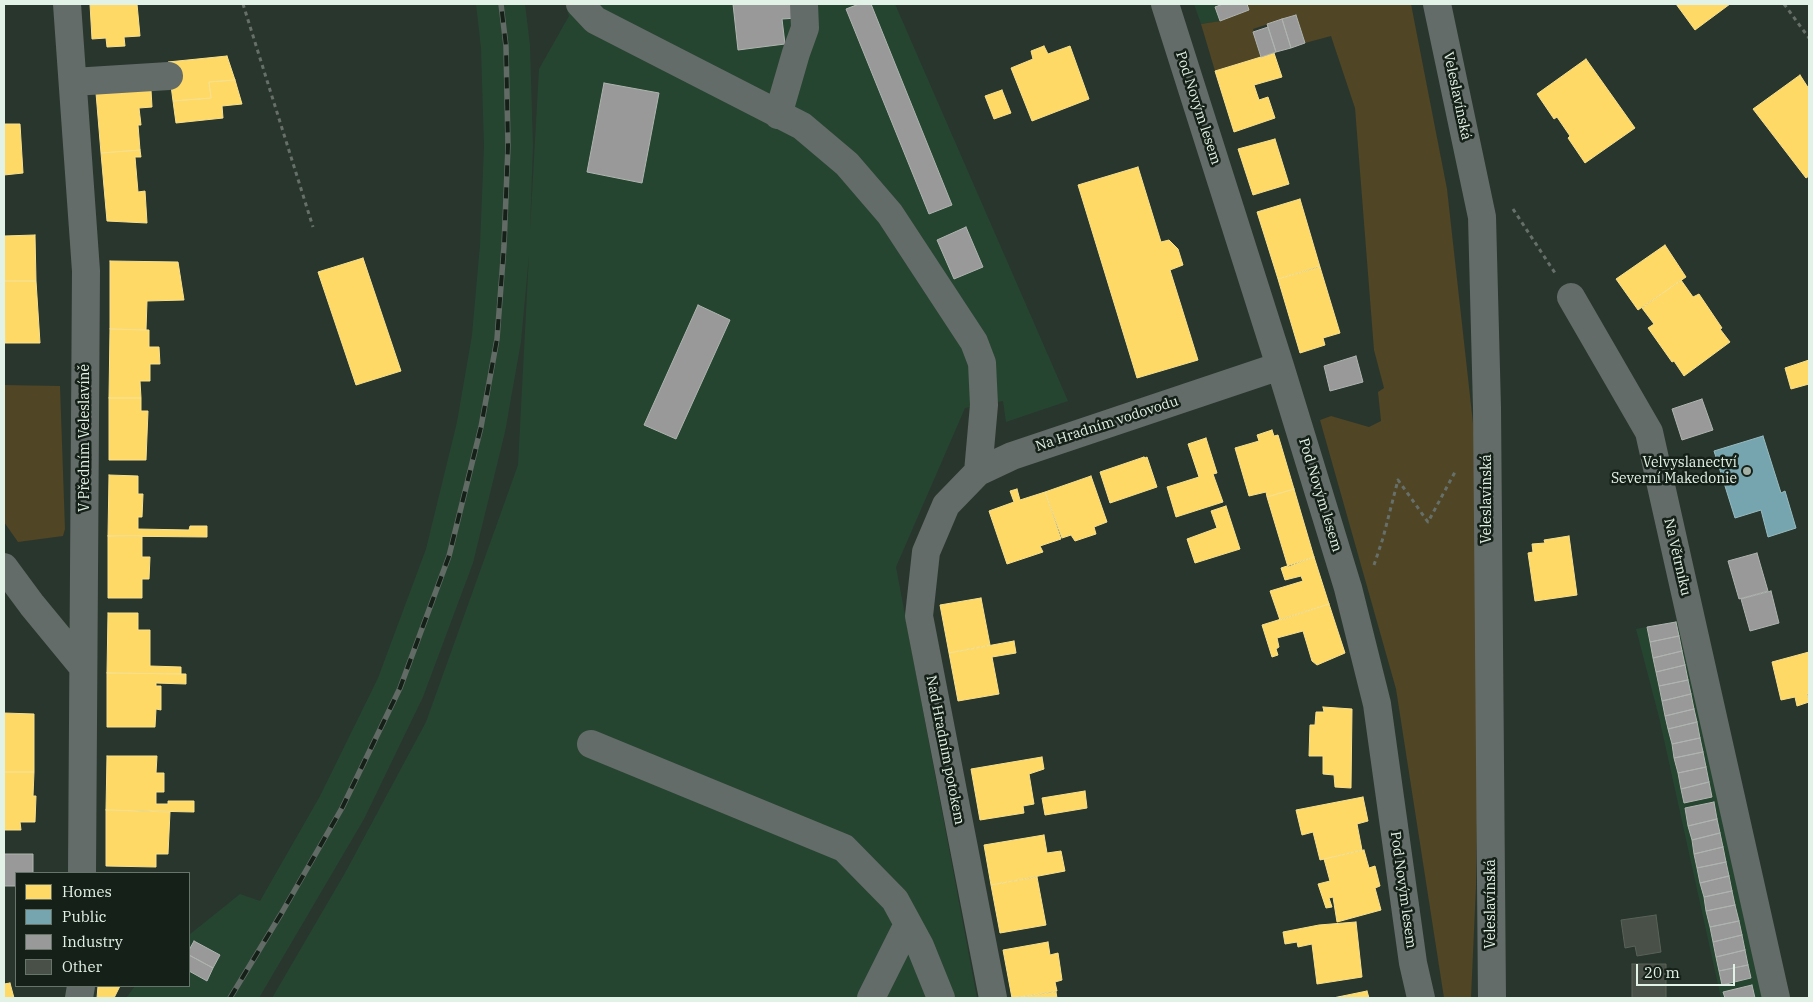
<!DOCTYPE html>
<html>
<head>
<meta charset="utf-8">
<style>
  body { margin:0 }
  #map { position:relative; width:1813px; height:1002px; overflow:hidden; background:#29362d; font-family:"IBM Plex Serif",serif }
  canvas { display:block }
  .frame { position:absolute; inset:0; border:5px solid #e3f2e6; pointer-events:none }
  .legend { position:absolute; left:15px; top:872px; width:175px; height:115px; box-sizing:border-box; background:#152018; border:1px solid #67746a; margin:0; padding:6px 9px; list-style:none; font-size:15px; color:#e3f2e6 }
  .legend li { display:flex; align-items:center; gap:10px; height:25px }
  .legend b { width:25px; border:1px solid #67746a }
  .scale { position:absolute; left:1636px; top:964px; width:99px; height:22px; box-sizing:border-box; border:2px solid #e3f2e6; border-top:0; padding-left:6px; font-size:15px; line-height:18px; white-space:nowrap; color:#e3f2e6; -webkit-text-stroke:4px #152018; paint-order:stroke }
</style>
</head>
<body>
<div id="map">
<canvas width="1813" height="1002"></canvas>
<div class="frame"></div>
<ul class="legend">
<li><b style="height:14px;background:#ffd966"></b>Homes</li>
<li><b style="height:14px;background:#76a5af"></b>Public</li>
<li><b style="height:14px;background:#999"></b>Industry</li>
<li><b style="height:14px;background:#485047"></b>Other</li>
</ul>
<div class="scale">20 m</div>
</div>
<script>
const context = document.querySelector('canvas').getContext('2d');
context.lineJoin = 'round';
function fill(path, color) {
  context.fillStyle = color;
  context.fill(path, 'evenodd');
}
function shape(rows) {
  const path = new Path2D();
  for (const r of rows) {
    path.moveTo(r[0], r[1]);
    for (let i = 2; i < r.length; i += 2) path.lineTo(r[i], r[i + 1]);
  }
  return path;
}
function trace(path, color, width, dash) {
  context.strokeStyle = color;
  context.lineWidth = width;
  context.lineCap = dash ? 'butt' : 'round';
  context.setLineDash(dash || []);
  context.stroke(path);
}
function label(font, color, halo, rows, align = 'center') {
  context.font = font + ' "IBM Plex Serif",serif';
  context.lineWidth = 5;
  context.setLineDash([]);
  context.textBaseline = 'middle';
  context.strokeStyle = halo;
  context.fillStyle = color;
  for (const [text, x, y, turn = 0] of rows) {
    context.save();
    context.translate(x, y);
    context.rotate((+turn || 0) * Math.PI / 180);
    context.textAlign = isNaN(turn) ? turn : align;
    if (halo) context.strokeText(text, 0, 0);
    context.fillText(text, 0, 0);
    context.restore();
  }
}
const built = shape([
  [476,4,525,4,530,45,533,146,530,230,539,69,569,16,565,4,895,4,1068,401,1006,422,1003,401,965,408,896,567,977,998,272,998,345,873,426,722,518,465,529,255,521,342,505,432,473,563,423,697,364,819,259,998,126,998,135,986,189,986,189,935,240,894,260,901,320,796,378,678,426,549,457,422,472,335,480,245,484,146,481,48],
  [1194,4,1247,4,1249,10,1220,21,1201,24],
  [1682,620,1763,998,1721,998,1659,717,1636,629]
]);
const green = shape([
  [1247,4,1411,4,1447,189,1477,459,1479,691,1476,886,1471,998,1444,998,1396,689,1320,420,1331,416,1369,427,1381,421,1378,392,1384,388,1374,350,1355,108,1331,36,1305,43,1296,15,1253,29,1261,57,1215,71,1201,24,1220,21,1249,10],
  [4,385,60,386,65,529,63,536,18,542,4,522]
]);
const homes = shape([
  [90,4,137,4,140,36,124,37,125,46,107,47,106,38,92,39,90,4],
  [1676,4,1730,4,1695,30,1676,4],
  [1044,46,1048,54,1070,46,1089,99,1032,121,1011,68,1033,59,1031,51,1044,46],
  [1274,53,1282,77,1254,85,1259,100,1268,97,1275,118,1234,132,1215,71,1274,53],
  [227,56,235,80,209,82,211,98,173,101,168,62,227,56],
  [1586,59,1635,128,1585,163,1568,138,1570,136,1557,117,1554,119,1537,94,1586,59],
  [1800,75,1809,89,1809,176,1806,178,1753,109,1800,75],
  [235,80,242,104,222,106,223,118,176,123,173,101,211,98,209,82,235,80],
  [151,90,152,107,139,108,141,125,138,125,140,150,101,153,96,93,151,90],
  [1002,90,1011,113,994,119,985,96,1002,90],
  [4,124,20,124,23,173,4,175,4,124],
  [1275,139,1289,184,1253,195,1238,149,1275,139],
  [140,150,141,157,135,157,138,192,145,191,147,223,107,221,101,153,140,150],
  [1138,167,1161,242,1169,240,1178,249,1183,265,1170,270,1198,360,1137,378,1078,185,1138,167],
  [1300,199,1320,267,1278,279,1257,212,1300,199],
  [35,235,36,281,4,281,4,236,35,235],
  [1665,245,1686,277,1638,310,1616,279,1665,245],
  [363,258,401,371,356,385,318,272,363,258],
  [110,261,178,262,184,300,147,301,146,330,110,329,110,261],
  [1317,267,1320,267,1340,333,1323,338,1325,345,1300,353,1278,279,1317,267],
  [1681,280,1693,297,1699,294,1722,328,1720,329,1730,342,1684,376,1674,361,1672,362,1648,328,1654,324,1642,308,1681,280],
  [4,281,36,281,40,343,5,343,4,281],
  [110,329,149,330,149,347,159,347,160,364,150,364,150,381,140,381,141,398,109,398,110,329],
  [1809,360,1809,384,1791,389,1785,368,1809,360],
  [109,398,141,398,141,411,148,411,146,460,109,460,109,398],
  [1272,430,1274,436,1278,435,1294,489,1267,497,1266,492,1249,496,1235,448,1259,441,1257,435,1272,430],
  [1206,438,1217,473,1213,474,1223,502,1176,517,1167,487,1199,477,1188,444,1206,438],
  [1144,457,1145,458,1147,457,1157,487,1110,503,1100,472,1144,457],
  [109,475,138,476,138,494,143,494,142,517,138,517,138,529,189,530,190,526,207,526,207,537,108,536,109,475],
  [1091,476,1107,522,1094,527,1096,534,1075,541,1071,535,1062,538,1045,492,1091,476],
  [1017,489,1020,500,1045,492,1061,539,1040,546,1043,552,1007,564,989,511,1014,502,1010,491,1017,489],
  [1294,489,1314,557,1288,567,1267,497,1294,489],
  [1226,506,1240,549,1195,563,1187,539,1217,528,1211,511,1226,506],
  [108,536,142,536,142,557,150,557,149,579,142,579,142,598,108,598,108,536],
  [1569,536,1577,595,1535,601,1528,553,1533,552,1532,544,1545,543,1544,540,1569,536],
  [1314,557,1329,604,1280,620,1270,591,1303,581,1301,576,1285,580,1281,568,1314,557],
  [981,598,990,645,949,653,940,605,981,598],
  [1329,604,1345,653,1317,665,1312,661,1303,631,1277,638,1279,647,1276,649,1278,655,1272,657,1262,625,1329,604],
  [108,613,138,613,138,630,150,630,150,666,181,667,181,674,107,673,108,613],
  [1014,641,1016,653,992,657,999,694,958,701,949,653,1014,641],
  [1809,652,1809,694,1807,694,1809,702,1797,706,1795,697,1781,700,1772,662,1809,652],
  [107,673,186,674,186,684,156,683,156,686,161,686,161,710,156,709,155,727,107,727,107,673],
  [1323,707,1352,709,1351,788,1335,787,1334,775,1323,774,1323,756,1309,756,1310,725,1315,725,1316,712,1324,712,1323,707],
  [4,713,34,714,34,772,4,772,4,713],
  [107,756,157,756,156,773,164,773,164,792,156,792,156,804,168,804,168,801,194,801,194,812,106,810,107,756],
  [1042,757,1044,769,1029,774,1034,804,1023,806,1024,813,980,820,971,769,1042,757],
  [4,772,34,772,33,796,36,796,35,822,20,822,21,830,4,830,4,772],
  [1085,791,1087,808,1045,815,1042,798,1085,791],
  [1363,797,1368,821,1357,824,1362,850,1320,860,1313,832,1302,835,1296,810,1363,797],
  [106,810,170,812,168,854,156,854,156,867,106,866,106,810],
  [1044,835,1047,853,1061,851,1065,871,991,885,984,845,1044,835],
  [1364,850,1369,868,1375,866,1380,886,1375,888,1381,910,1337,922,1333,897,1329,898,1332,907,1326,908,1318,884,1330,881,1324,859,1364,850],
  [1037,877,1046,925,1000,933,991,885,1037,877],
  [1356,922,1362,977,1317,984,1312,944,1298,947,1297,942,1285,944,1283,932,1319,925,1356,922],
  [1048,942,1050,955,1058,953,1062,980,1055,982,1057,991,1012,998,1003,950,1048,942],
  [10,983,14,998,4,998,4,984,10,983],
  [98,986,120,986,114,998,97,998,98,986],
  [1367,991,1369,998,1333,998,1367,991],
  [1056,992,1057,998,1014,998,1056,992]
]);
const public = shape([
  [1763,436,1781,493,1785,491,1796,528,1768,537,1761,510,1735,518,1714,451,1763,436]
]);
const industry = shape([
  [733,4,795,4,797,18,782,19,785,44,738,50,733,4],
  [859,4,871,4,952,205,929,214,846,9,859,4],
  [1223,4,1247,4,1249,10,1220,21,1215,7,1223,4],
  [1296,15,1305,43,1291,48,1282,19,1296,15],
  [1282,19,1291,48,1276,52,1267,24,1282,19],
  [1268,27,1276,52,1261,57,1253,32,1268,27],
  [604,83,659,93,642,183,587,172,604,83],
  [966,227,983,267,954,279,937,240,966,227],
  [698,305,730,320,676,439,644,425,698,305],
  [1356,356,1363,382,1330,391,1324,366,1356,356],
  [1702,399,1713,430,1682,440,1672,409,1702,399],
  [1757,553,1768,591,1739,599,1728,561,1757,553],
  [1771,591,1779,623,1750,631,1741,599,1771,591],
  [1676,622,1679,636,1650,642,1647,627,1676,622],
  [1679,636,1682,651,1653,658,1650,642,1679,636],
  [1682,651,1685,665,1656,672,1653,658,1682,651],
  [1685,665,1688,680,1659,686,1656,672,1685,665],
  [1688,680,1691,694,1662,701,1659,686,1688,680],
  [1691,694,1694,709,1665,716,1662,701,1691,694],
  [1694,709,1697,722,1668,729,1665,716,1694,709],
  [1697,722,1700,738,1672,744,1668,729,1697,722],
  [1700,738,1703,752,1674,758,1672,744,1700,738],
  [1703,752,1706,767,1678,773,1674,758,1703,752],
  [1706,767,1709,782,1681,789,1678,773,1706,767],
  [1709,782,1712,797,1684,803,1681,789,1709,782],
  [1714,802,1717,819,1688,826,1685,808,1714,802],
  [1717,819,1720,833,1692,840,1688,826,1717,819],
  [1720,833,1723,847,1694,854,1692,840,1720,833],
  [1723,847,1726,862,1697,868,1694,854,1723,847],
  [4,854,33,854,33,873,16,873,16,886,4,886,4,854],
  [1726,862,1729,876,1700,883,1697,868,1726,862],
  [1729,876,1732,891,1704,897,1700,883,1729,876],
  [1732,891,1735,905,1706,911,1704,897,1732,891],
  [1735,905,1739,921,1710,927,1706,911,1735,905],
  [1739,921,1742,935,1713,942,1710,927,1739,921],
  [1742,935,1745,950,1716,957,1713,942,1742,935],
  [194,941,220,955,213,968,189,955,189,950,194,941],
  [1745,950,1748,965,1719,971,1716,957,1745,950],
  [189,955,213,968,207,981,189,971,189,955],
  [1748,965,1751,978,1722,985,1719,971,1748,965],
  [1752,985,1755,998,1725,998,1723,992,1752,985]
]);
const building = shape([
  [1656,915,1661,952,1637,956,1635,946,1625,948,1621,920,1656,915],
  [1632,964,1666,964,1666,998,1632,998,1632,964]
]);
const path = shape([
  [243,4,313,227],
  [1784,4,1809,38],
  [1513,209,1555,273],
  [1374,565,1383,538,1398,480,1428,522,1455,472]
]);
const minor = shape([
  [67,4,86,271,82,873],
  [580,4,595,20,802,126,847,164,890,214,974,342,982,363,984,405,978,472],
  [1165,4,1280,366,1348,588,1377,704,1413,963,1421,998],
  [1437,4,1482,217,1487,408,1492,998],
  [73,82,169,76],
  [778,115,796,53,805,28,804,4],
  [1571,297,1649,432,1776,998],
  [4,567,32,605,83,667],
  [591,744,844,848,895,900,920,946,941,998],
  [79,998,81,986],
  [871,998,908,924],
  [993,998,919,616,926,552,946,505,978,472,1012,456,1280,366]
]);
const rail = shape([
  [230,998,281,914,342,808,400,688,449,556,481,427,497,339,504,246,508,146,506,46,501,4]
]);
const markers = [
  [1747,471,5,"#a2b0a5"]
];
const streetNames = [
  ["Veleslavínská",1457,96,78],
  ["Pod Novým lesem",1198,108,72],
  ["Na Hradním vodovodu",1107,424,-18],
  ["V Předním Veleslavíně",85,438,-90],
  ["Pod Novým lesem",1320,495,73],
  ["Veleslavínská",1487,499,-90],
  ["Na Větrníku",1677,557,77],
  ["Nad Hradním potokem",945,750,79],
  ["Pod Novým lesem",1403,890,82],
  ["Veleslavínská",1491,904,-90]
];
const poiNames = [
  ["Velvyslanectví",1737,463],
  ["Severní Makedonie",1737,479]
];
fill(built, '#264530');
fill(green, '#504524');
fill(homes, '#ffd966');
trace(homes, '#f7e08c', 1);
fill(public, '#76a5af');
trace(public, '#97bcc0', 1);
fill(industry, '#999');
trace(industry, '#afb4b0', 1);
fill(building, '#485047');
trace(building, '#5a6258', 1);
trace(path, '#666f6a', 3, [4, 4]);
trace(minor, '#646c69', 28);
trace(rail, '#626b66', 5.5);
trace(rail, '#152018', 4, [11]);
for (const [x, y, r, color] of markers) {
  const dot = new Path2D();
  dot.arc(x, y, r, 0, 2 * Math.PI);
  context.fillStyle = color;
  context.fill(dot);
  trace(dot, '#152018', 2);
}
label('14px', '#e3f2e6', '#152018', streetNames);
label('14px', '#e3f2e6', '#152018', poiNames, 'right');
</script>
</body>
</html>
